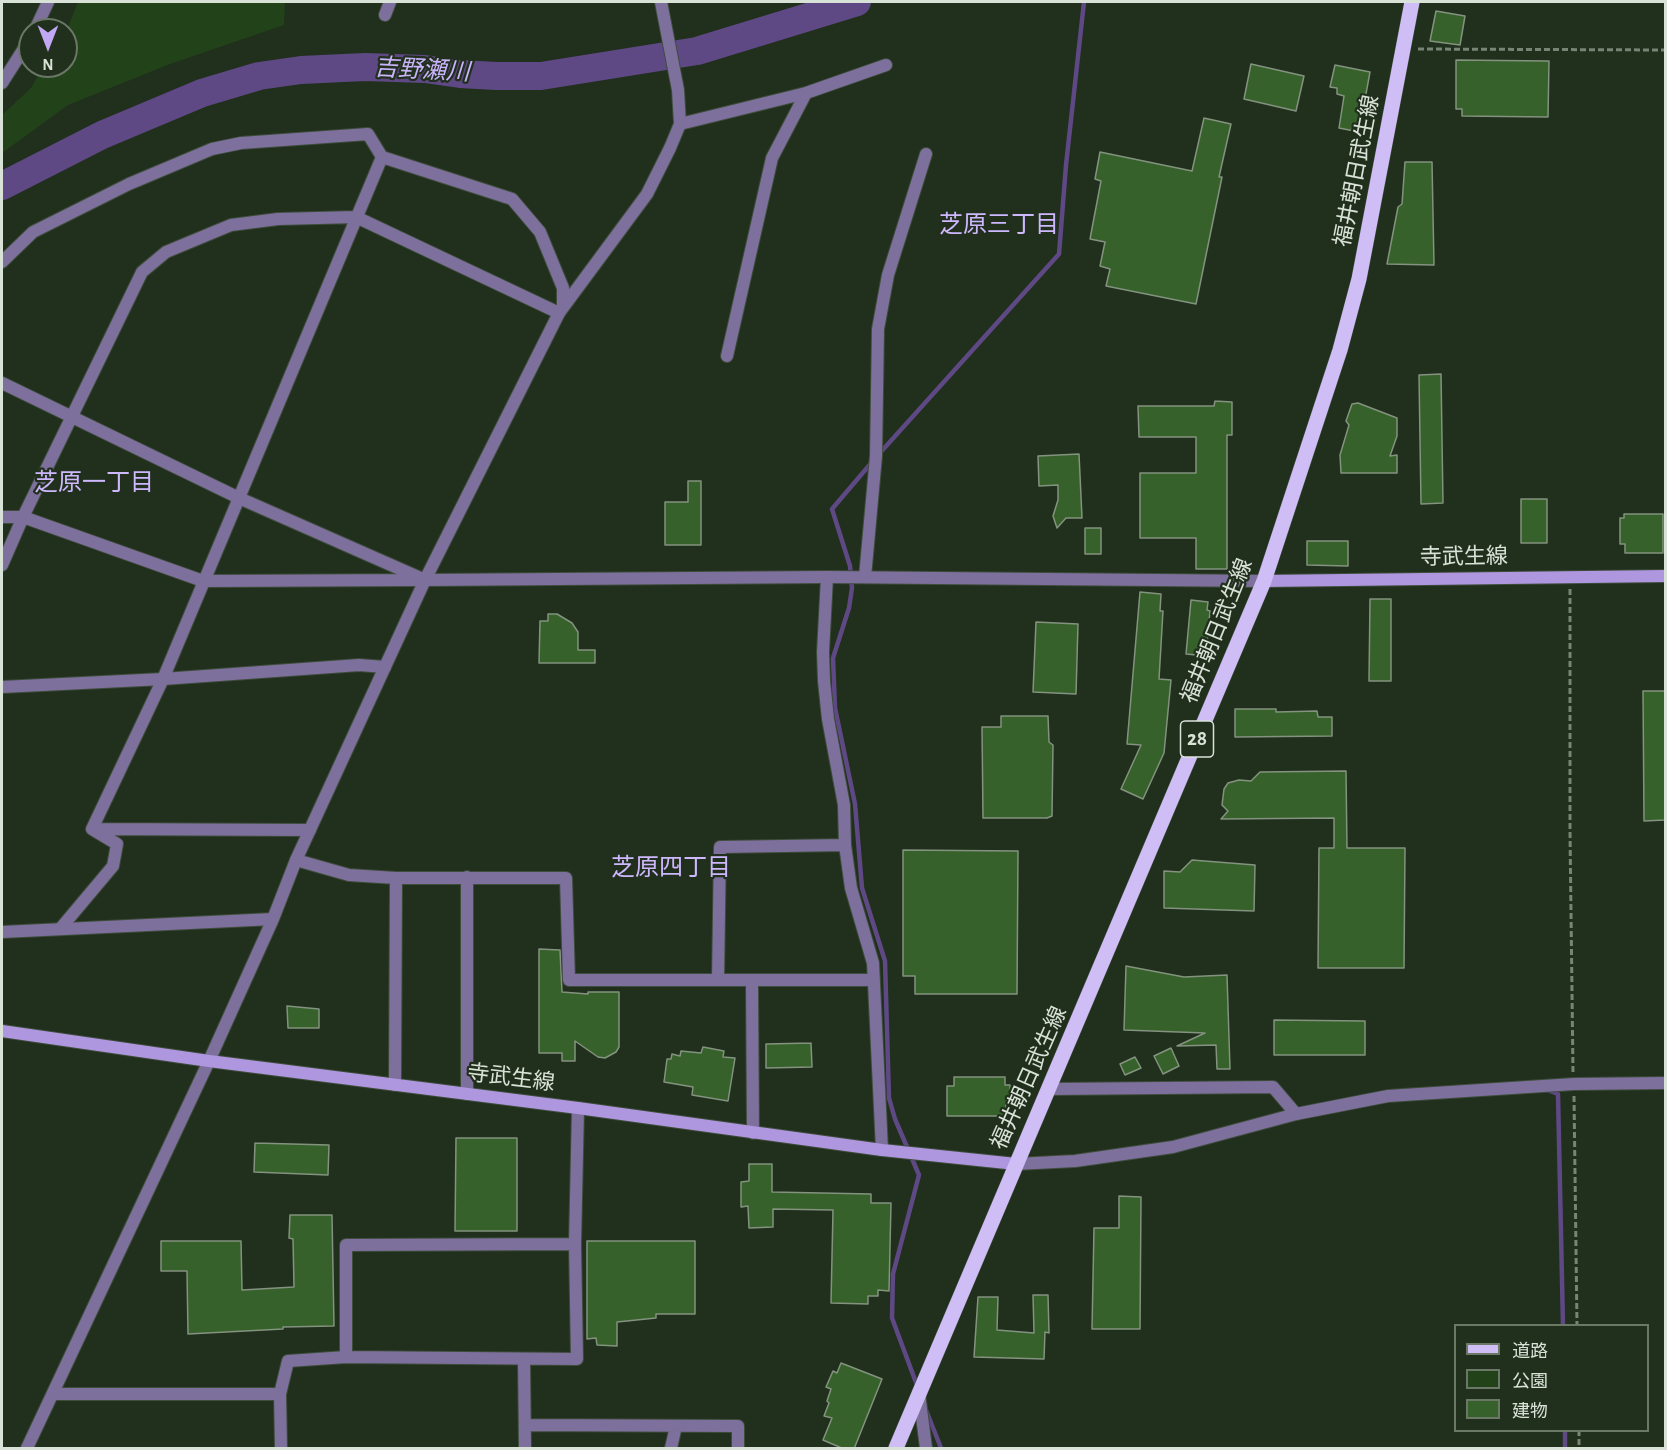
<!DOCTYPE html>
<html>
<head>
<meta charset="utf-8">
<style>
  body { margin:0 }
  #map { position:relative; width:1667px; height:1450px; overflow:hidden; background:#212f1d; font-family:"Alegreya Sans","Noto Sans JP",sans-serif }
  canvas { display:block }
  .frame { position:absolute; inset:0; border:3px solid #d9e2d7; pointer-events:none }
  .legend { position:absolute; left:1454px; top:1324px; width:195px; height:108px; box-sizing:border-box; background:#212f1d; border:2px solid #6b7767; margin:0; padding:8px 10px; list-style:none; font-size:18px; color:#d9e2d7 }
  .legend li { display:flex; align-items:center; gap:12px; height:30px }
  .legend b { width:30px; border:2px solid #6b7767 }
  .north { position:absolute; left:18px; top:18px; width:60px; height:60px; box-sizing:border-box; background:#212f1d; border:2px solid #6b7767; border-radius:50%; rotate:180deg; font-size:16px; font-weight:700; line-height:24px; text-align:center; color:#d9e2d7 }
  .north::after { content:''; display:block; margin:auto; width:21px; height:27px; background:#c0a8f3; clip-path:polygon(50% 0,100% 100%,50% 72%,0 100%) }
</style>
</head>
<body>
<div id="map">
<canvas width="1667" height="1450"></canvas>
<div class="frame"></div>
<ul class="legend">
<li><b style="height:8px;background:#cfbef6"></b>道路</li>
<li><b style="height:16px;background:#224319"></b>公園</li>
<li><b style="height:16px;background:#37612b"></b>建物</li>
</ul>
<div class="north">N</div>
</div>
<script>
const context = document.querySelector('canvas').getContext('2d');
context.lineJoin = 'round';
function fill(path, color) {
  context.fillStyle = color;
  context.fill(path, 'evenodd');
}
function shape(rows) {
  const path = new Path2D();
  for (const r of rows) {
    path.moveTo(r[0], r[1]);
    for (let i = 2; i < r.length; i += 2) path.lineTo(r[i], r[i + 1]);
  }
  return path;
}
function trace(path, color, width, dash) {
  context.strokeStyle = color;
  context.lineWidth = width;
  context.lineCap = dash ? 'butt' : 'round';
  context.setLineDash(dash || []);
  context.stroke(path);
}
function label(font, color, halo, rows, align = 'center') {
  context.font = font + ' "Alegreya Sans","Noto Sans JP",sans-serif';
  context.lineWidth = 4.5;
  context.setLineDash([]);
  context.textBaseline = 'middle';
  context.strokeStyle = halo;
  context.fillStyle = color;
  for (const [text, x, y, turn = 0] of rows) {
    context.save();
    context.translate(x, y);
    context.rotate((+turn || 0) * Math.PI / 180);
    context.textAlign = isNaN(turn) ? turn : align;
    if (halo) context.strokeText(text, 0, 0);
    context.fillText(text, 0, 0);
    context.restore();
  }
}
const green = shape([
  [78,2,285,2,284,25,170,64,68,105,2,153,2,115,31,88,44,66,66,66,66,32]
]);
const stream = shape([
  [879,454,1059,254,1066,165,1084,2],
  [872,462,832,509,850,566,852,588,849,608,833,658,835,708,855,804,862,888,885,961,889,1098,895,1119,919,1175,893,1274,892,1318,918,1388],
  [1547,1090,1558,1094,1563,1326],
  [926,1410,941,1448],
  [1565,1430,1565,1448]
]);
const river = shape([
  [2,186,102,135,202,93,259,76,301,70,365,67,425,69,460,74,496,76,541,76,697,51,857,2]
]);
const building = shape([
  [1436,11,1465,16,1460,45,1430,41,1436,11],
  [1456,60,1549,61,1548,117,1462,116,1462,109,1456,109,1456,60],
  [1251,64,1304,76,1296,111,1244,99,1251,64],
  [1335,65,1370,72,1359,132,1339,128,1344,96,1337,94,1337,88,1330,87,1335,65],
  [1204,118,1231,124,1219,177,1222,177,1196,304,1106,286,1110,269,1100,266,1105,242,1090,239,1101,181,1095,179,1100,152,1192,171,1204,118],
  [1405,162,1432,162,1434,265,1387,264,1398,207,1402,204,1405,162],
  [1441,374,1443,503,1421,504,1419,375,1441,374],
  [1215,401,1232,402,1232,435,1227,435,1227,569,1196,569,1196,538,1140,538,1140,473,1196,473,1196,437,1139,437,1138,406,1214,406,1215,401],
  [1358,403,1397,418,1397,436,1390,456,1397,455,1397,473,1341,473,1340,455,1349,425,1346,421,1352,404,1358,403],
  [1079,454,1082,518,1066,518,1057,528,1053,516,1058,500,1058,485,1039,486,1038,456,1079,454],
  [688,481,701,481,701,545,665,545,665,502,688,502,688,481],
  [1521,499,1547,499,1547,543,1521,543,1521,499],
  [1624,514,1663,514,1663,553,1625,553,1625,544,1620,544,1620,518,1624,518,1624,514],
  [1085,528,1101,528,1101,554,1085,554,1085,528],
  [1307,541,1348,541,1348,566,1307,565,1307,541],
  [1140,592,1161,594,1160,611,1163,611,1159,679,1171,680,1164,753,1143,799,1121,789,1141,745,1127,744,1140,592],
  [1370,599,1391,599,1391,681,1369,681,1370,599],
  [1191,600,1208,602,1207,610,1210,611,1206,656,1186,654,1191,600],
  [548,614,557,614,572,623,578,632,578,650,595,650,595,663,539,663,540,621,548,621,548,614],
  [1036,622,1078,624,1076,694,1033,692,1036,622],
  [1643,691,1665,691,1665,820,1644,821,1643,691],
  [1235,709,1276,709,1276,712,1317,711,1318,717,1332,717,1332,736,1235,737,1235,709],
  [1001,716,1048,716,1049,742,1053,745,1052,816,1047,818,983,818,982,727,1001,727,1001,716],
  [1346,771,1347,848,1405,848,1404,968,1318,968,1319,848,1334,848,1334,818,1221,819,1228,811,1222,805,1224,789,1228,783,1239,780,1251,781,1260,772,1346,771],
  [903,850,1018,851,1017,994,915,994,915,976,903,976,903,850],
  [1192,860,1255,865,1254,911,1164,908,1164,871,1180,872,1192,860],
  [539,949,560,950,562,992,588,994,588,992,619,992,619,1047,616,1052,605,1058,598,1057,575,1041,575,1061,562,1061,562,1053,539,1053,539,949],
  [1126,966,1184,977,1227,975,1230,1069,1217,1069,1216,1045,1177,1046,1205,1033,1124,1030,1126,966],
  [287,1006,319,1009,319,1028,288,1028,287,1006],
  [1274,1020,1365,1021,1365,1055,1274,1055,1274,1020],
  [811,1043,812,1067,766,1068,766,1044,811,1043],
  [703,1047,724,1051,723,1057,735,1058,728,1101,692,1095,693,1087,664,1082,667,1059,671,1059,672,1054,680,1056,681,1051,701,1053,703,1047],
  [1171,1048,1179,1066,1163,1074,1154,1056,1171,1048],
  [1135,1057,1141,1068,1125,1075,1120,1064,1135,1057],
  [954,1077,1005,1077,1005,1085,1010,1085,1010,1104,1006,1104,1006,1116,947,1116,947,1086,954,1086,954,1077],
  [456,1138,517,1138,517,1231,455,1231,456,1138],
  [255,1143,329,1145,328,1175,254,1172,255,1143],
  [749,1164,772,1164,772,1192,871,1194,871,1203,891,1203,889,1291,878,1290,878,1296,868,1296,868,1304,831,1303,833,1210,773,1209,773,1227,749,1228,748,1206,741,1207,741,1182,749,1181,749,1164],
  [1119,1196,1141,1197,1140,1329,1092,1329,1094,1228,1119,1228,1119,1196],
  [290,1215,332,1215,334,1326,283,1327,283,1329,188,1334,187,1271,161,1271,161,1241,241,1241,242,1290,294,1287,293,1239,289,1238,290,1215],
  [587,1241,695,1241,695,1314,656,1314,656,1318,617,1322,617,1346,597,1345,596,1338,587,1339,587,1241],
  [1033,1295,1048,1295,1049,1333,1045,1332,1044,1359,974,1357,978,1297,998,1297,997,1330,1034,1333,1033,1295],
  [841,1363,882,1379,854,1449,844,1449,823,1440,832,1418,824,1416,829,1403,827,1401,831,1389,826,1387,833,1371,837,1373,841,1363]
]);
const path = shape([
  [1418,49,1666,50],
  [1570,589,1570,832,1573,1072],
  [1574,1096,1577,1326],
  [1579,1430,1579,1448]
]);
const minor = shape([
  [385,15,390,2],
  [680,124,806,93,886,65],
  [2,262,33,232,129,184,212,149,241,143,368,134,382,157,512,199,540,232,563,288,563,306],
  [727,356,772,158,806,93],
  [2,383,239,498,425,580],
  [2,517,23,517,203,581,418,580],
  [2,565,23,517,142,272,166,252,231,225,278,219,356,217,559,313],
  [827,577,823,652,824,681,828,719,844,805,845,845,851,888,873,963,882,1150],
  [865,577,876,456,878,329,888,275,926,154],
  [2,687,163,679,359,665,385,667],
  [92,829,310,830],
  [296,860,349,875,396,878,566,878,569,980,874,980],
  [467,877,467,1094],
  [60,929,113,866,117,844,92,829,163,679,382,157],
  [718,980,720,847,845,845],
  [752,982,753,1133],
  [395,1085,396,878],
  [1050,1089,1273,1087,1296,1114],
  [346,1357,346,1245,575,1244],
  [524,1359,525,1448],
  [919,1393,926,1448],
  [53,1394,280,1394],
  [525,1425,738,1426,738,1448],
  [281,1448,280,1394,288,1361,346,1357,577,1359,575,1244,578,1108],
  [671,1448,676,1426]
]);
const tertiary = shape([
  [35,30,48,2],
  [2,83,30,39],
  [425,580,827,577,1264,581],
  [2,932,273,919],
  [1016,1164,1075,1161,1173,1147,1296,1114,1388,1096,1574,1084,1666,1083],
  [27,1448,209,1061,273,919,296,860,425,580,559,313,647,194,670,148,680,124,678,90,661,2]
]);
const secondary = shape([
  [1264,581,1666,576],
  [2,1031,209,1061,578,1108,882,1150,1016,1164]
]);
const primary = shape([
  [896,1448,1264,581,1340,350,1359,279,1412,2]
]);
const shields = [
  [1197,739,33]
];
const shieldNames = [
  ["28",1197,739]
];
const streetNames = [
  ["福井朝日武生線",1357,171,-79],
  ["寺武生線",1464,557,-1],
  ["福井朝日武生線",1217,631,-68],
  ["寺武生線",511,1078,7],
  ["福井朝日武生線",1029,1078,-66]
];
const waterNames = [
  ["吉野瀬川",422,70,3]
];
const neighbourhoodNames = [
  ["芝原三丁目",999,225],
  ["芝原一丁目",94,483],
  ["芝原四丁目",671,868]
];
fill(green, '#224319');
trace(stream, '#5e4985', 4.5);
trace(river, '#5e4985', 28);
fill(building, '#37612b');
trace(building, '#83937f', 1.5);
trace(minor, '#3e4c3b', 14);
trace(tertiary, '#3e4c3b', 14);
trace(secondary, '#3e4c3b', 14);
trace(primary, '#3e4c3b', 16);
trace(path, '#788475', 3, [6, 3]);
trace(minor, '#7e709d', 12);
trace(tertiary, '#7e709d', 12);
trace(secondary, '#ae97df', 12);
trace(primary, '#cfbef6', 15);
for (const [x, y, w] of shields) {
  const box = new Path2D();
  box.roundRect(x - w / 2, y - 18, w, 36, 4.5);
  context.fillStyle = '#212f1d';
  context.fill(box);
  trace(box, '#d9e2d7', 1.5);
}
label('bold 21px', '#d9e2d7', null, shieldNames);
label('22px', '#d9e2d7', '#212f1d', streetNames);
label('italic 24px', '#c9b3fa', '#212f1d', waterNames);
label('24px', '#cdb7fd', '#212f1d', neighbourhoodNames);
</script>
</body>
</html>
